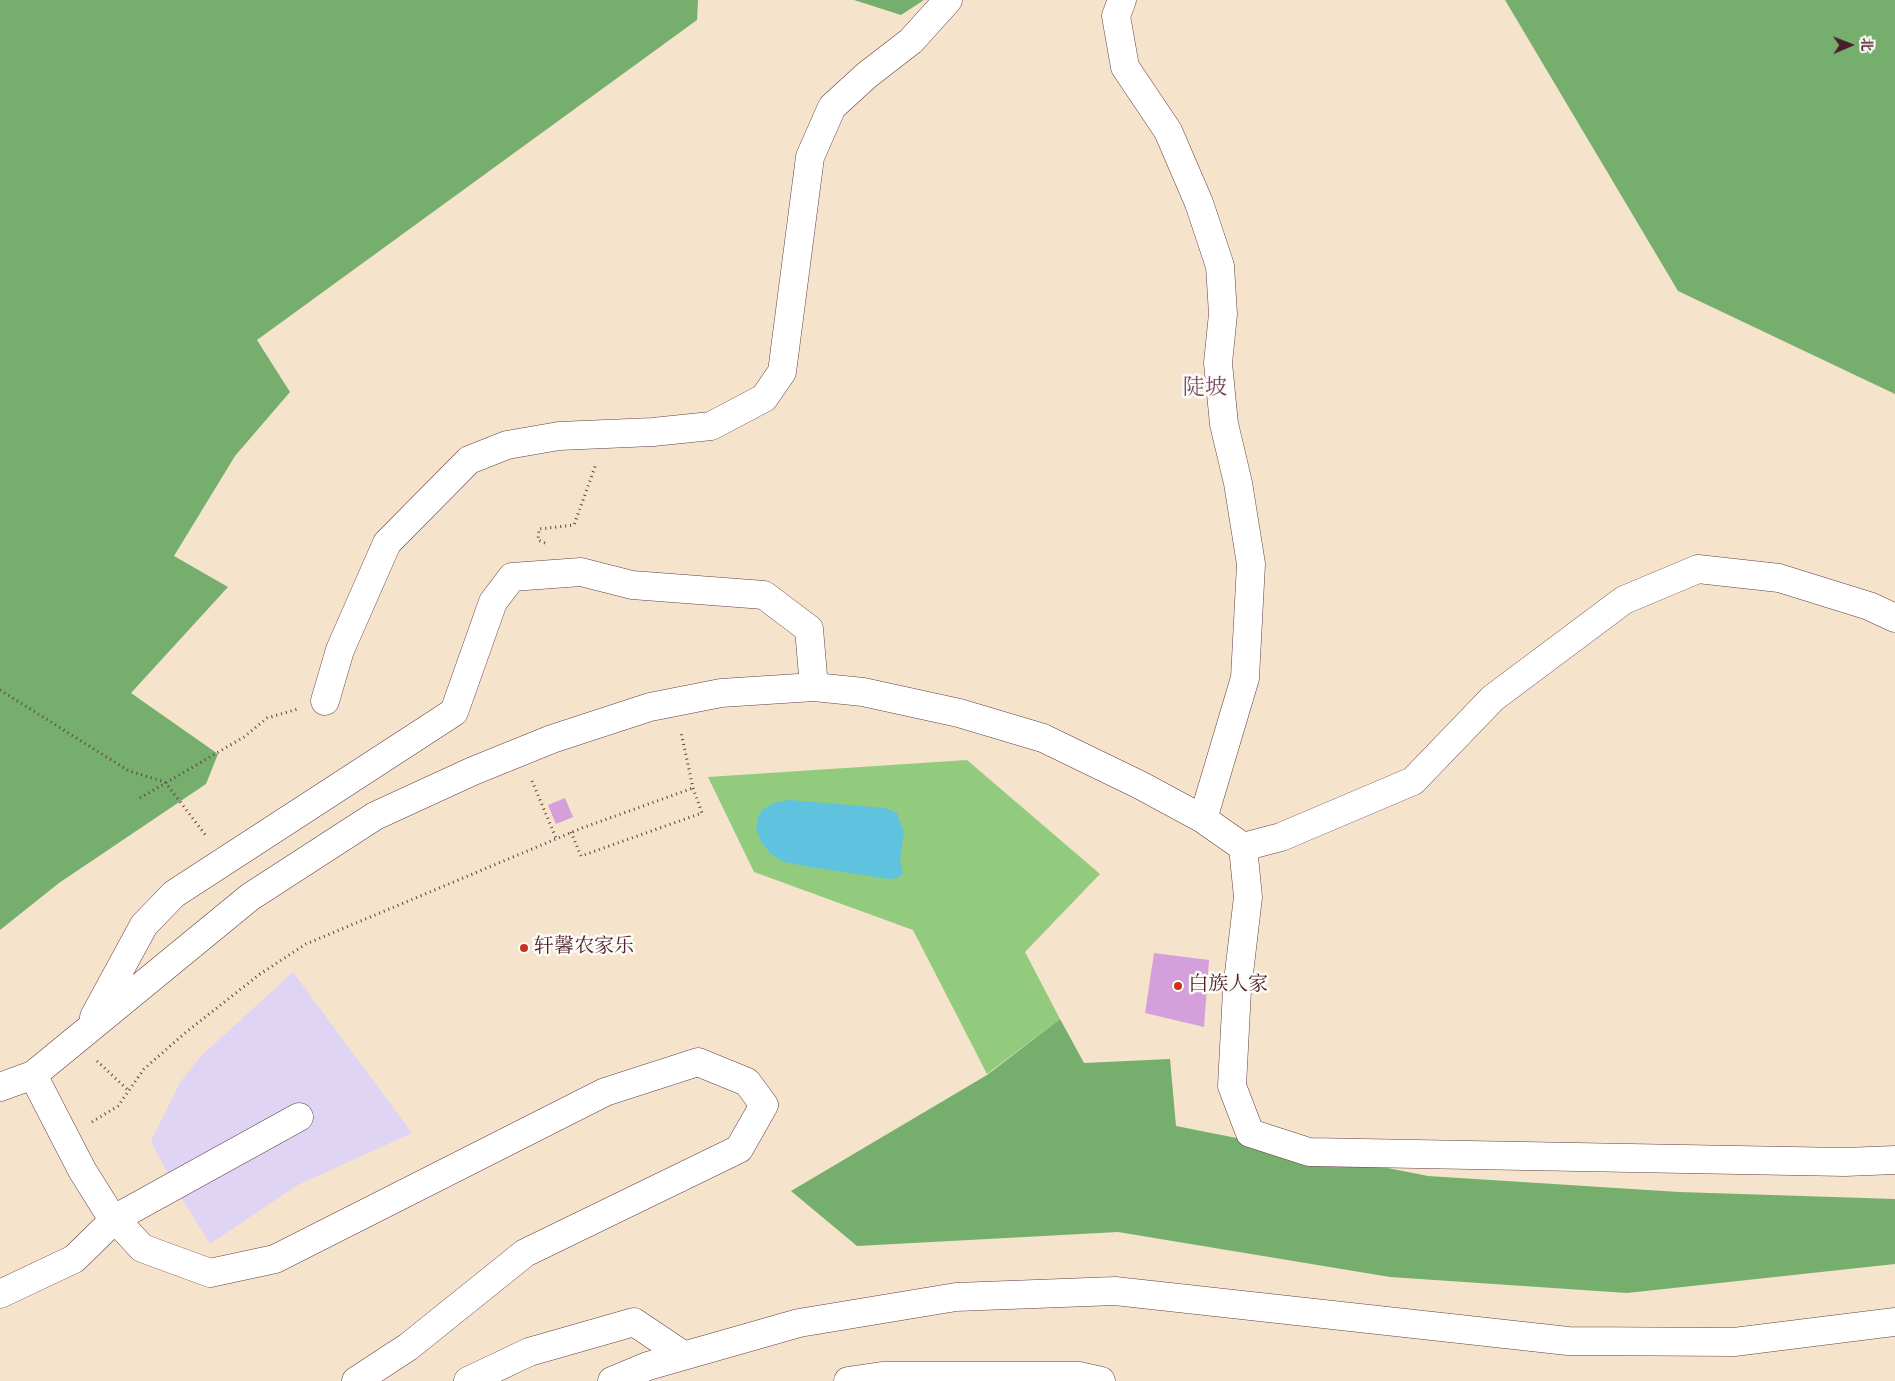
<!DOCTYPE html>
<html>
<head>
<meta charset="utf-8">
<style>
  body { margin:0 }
  #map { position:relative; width:1895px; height:1381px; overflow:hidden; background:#f5e4cb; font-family:Vollkorn,"Noto Serif SC",serif }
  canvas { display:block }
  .north { position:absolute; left:1825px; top:20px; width:50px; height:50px; -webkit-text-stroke:4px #fdfcf7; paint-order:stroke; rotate:89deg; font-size:14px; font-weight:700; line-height:20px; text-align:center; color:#4a1f2b }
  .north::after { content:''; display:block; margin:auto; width:18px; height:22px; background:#4a1f2b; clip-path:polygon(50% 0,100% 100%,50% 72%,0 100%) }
</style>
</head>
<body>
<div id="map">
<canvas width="1895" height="1381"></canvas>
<div class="north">北</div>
</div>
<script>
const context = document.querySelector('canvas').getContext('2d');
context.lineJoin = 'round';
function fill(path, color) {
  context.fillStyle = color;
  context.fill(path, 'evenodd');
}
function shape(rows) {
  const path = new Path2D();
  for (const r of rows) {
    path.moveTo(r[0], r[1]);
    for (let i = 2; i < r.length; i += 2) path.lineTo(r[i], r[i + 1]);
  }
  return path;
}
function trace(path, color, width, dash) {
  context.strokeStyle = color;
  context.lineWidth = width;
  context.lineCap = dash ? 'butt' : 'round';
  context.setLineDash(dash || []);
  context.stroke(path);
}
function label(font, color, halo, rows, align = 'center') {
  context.font = font + ' Vollkorn,"Noto Serif SC",serif';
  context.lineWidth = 5;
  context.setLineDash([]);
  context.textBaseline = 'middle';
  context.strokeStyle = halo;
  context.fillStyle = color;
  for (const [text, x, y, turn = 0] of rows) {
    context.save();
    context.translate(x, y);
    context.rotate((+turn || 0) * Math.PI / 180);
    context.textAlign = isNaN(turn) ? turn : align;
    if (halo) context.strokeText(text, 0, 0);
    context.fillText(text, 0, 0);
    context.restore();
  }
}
const built = shape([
  [293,972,412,1133,298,1185,210,1244,174,1186,151,1141,181,1081,200,1057]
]);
const green = shape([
  [967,760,1100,874,1025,952,1060,1019,987,1074,913,930,754,872,708,777]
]);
const forest = shape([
  [0,0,698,0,697,20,257,340,290,392,235,456,174,556,228,587,131,693,218,754,206,784,59,883,0,930],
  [854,0,924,0,901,15],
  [1505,0,1895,0,1895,394,1678,291],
  [1060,1019,1084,1063,1170,1059,1176,1126,1428,1176,1679,1192,1895,1199,1895,1264,1627,1293,1390,1277,1118,1232,857,1246,791,1191,987,1075]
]);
const water = shape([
  [789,800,885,808,897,813,904,833,900,860,903,874,897,878,889,879,804,866,784,862,771,854,761,842,756,828,758,818,762,810,774,803]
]);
const building = shape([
  [565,798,573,817,556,824,548,805],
  [1154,953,1209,960,1204,1027,1145,1013]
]);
const path = shape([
  [545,543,538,540,539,529,574,525,596,464],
  [0,690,129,771,165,782,207,837],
  [532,781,556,838],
  [140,798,244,737,267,718,298,709],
  [571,832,581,856,702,813,693,788,681,732],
  [97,1061,129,1091],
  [92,1122,118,1106,144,1069,185,1033,260,974,306,944,582,828,693,788]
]);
const minor = shape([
  [1122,0,1116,16,1125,67,1168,131,1199,203,1220,266,1223,314,1218,363,1224,424,1238,483,1251,564,1245,678,1203,819],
  [325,701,340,650,387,543,469,460,507,445,559,436,653,432,711,426,764,398,782,372,810,157,832,107,867,75,911,41,948,0],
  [1243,847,1281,837,1413,781,1493,698,1624,600,1698,569,1779,578,1869,606,1895,618],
  [94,1017,144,925,174,894,454,712,493,602,512,577,581,572,632,585,764,595,809,629,814,687],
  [33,1075,82,1170,107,1210,142,1248,210,1273,275,1259,605,1092,698,1062,747,1082,764,1105,739,1149,525,1253,408,1347,356,1381],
  [0,1087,33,1075,250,897,375,816,473,771,552,739,650,707,721,693,814,687,863,692,959,713,1043,738,1140,785,1203,819,1243,847,1248,897,1237,990,1232,1086,1250,1133,1309,1152,1845,1162,1895,1160],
  [0,1294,74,1259,116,1218,299,1117],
  [468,1381,529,1352,634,1322,683,1355],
  [848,1381,882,1376,1079,1376,1101,1381]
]);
const highway = shape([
  [612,1381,648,1366,799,1323,956,1297,1115,1291,1568,1341,1734,1342,1895,1322]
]);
const markers = [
  [524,948,5,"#c8321e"],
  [1178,986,5,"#c8321e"]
];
const poiNames = [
  ["轩馨农家乐",534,948],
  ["白族人家",1188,986]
];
const quarterNames = [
  ["陡坡",1205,390]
];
fill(built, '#e0d4f4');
fill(green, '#93cb7e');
fill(forest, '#76af6d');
fill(water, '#5fc2de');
fill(building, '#d3a0db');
trace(minor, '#643d43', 29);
trace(highway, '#643d43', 29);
trace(path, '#643d43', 3, [1, 4]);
trace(minor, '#fff', 28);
trace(highway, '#fff', 28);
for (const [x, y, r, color] of markers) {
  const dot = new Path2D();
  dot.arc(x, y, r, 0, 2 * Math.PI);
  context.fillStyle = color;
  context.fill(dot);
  trace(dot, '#fdfcf7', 2);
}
label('20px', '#4a1f2b', '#fdfcf7', poiNames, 'left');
label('22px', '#7a4c69', '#fdfcf7', quarterNames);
</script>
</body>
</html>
